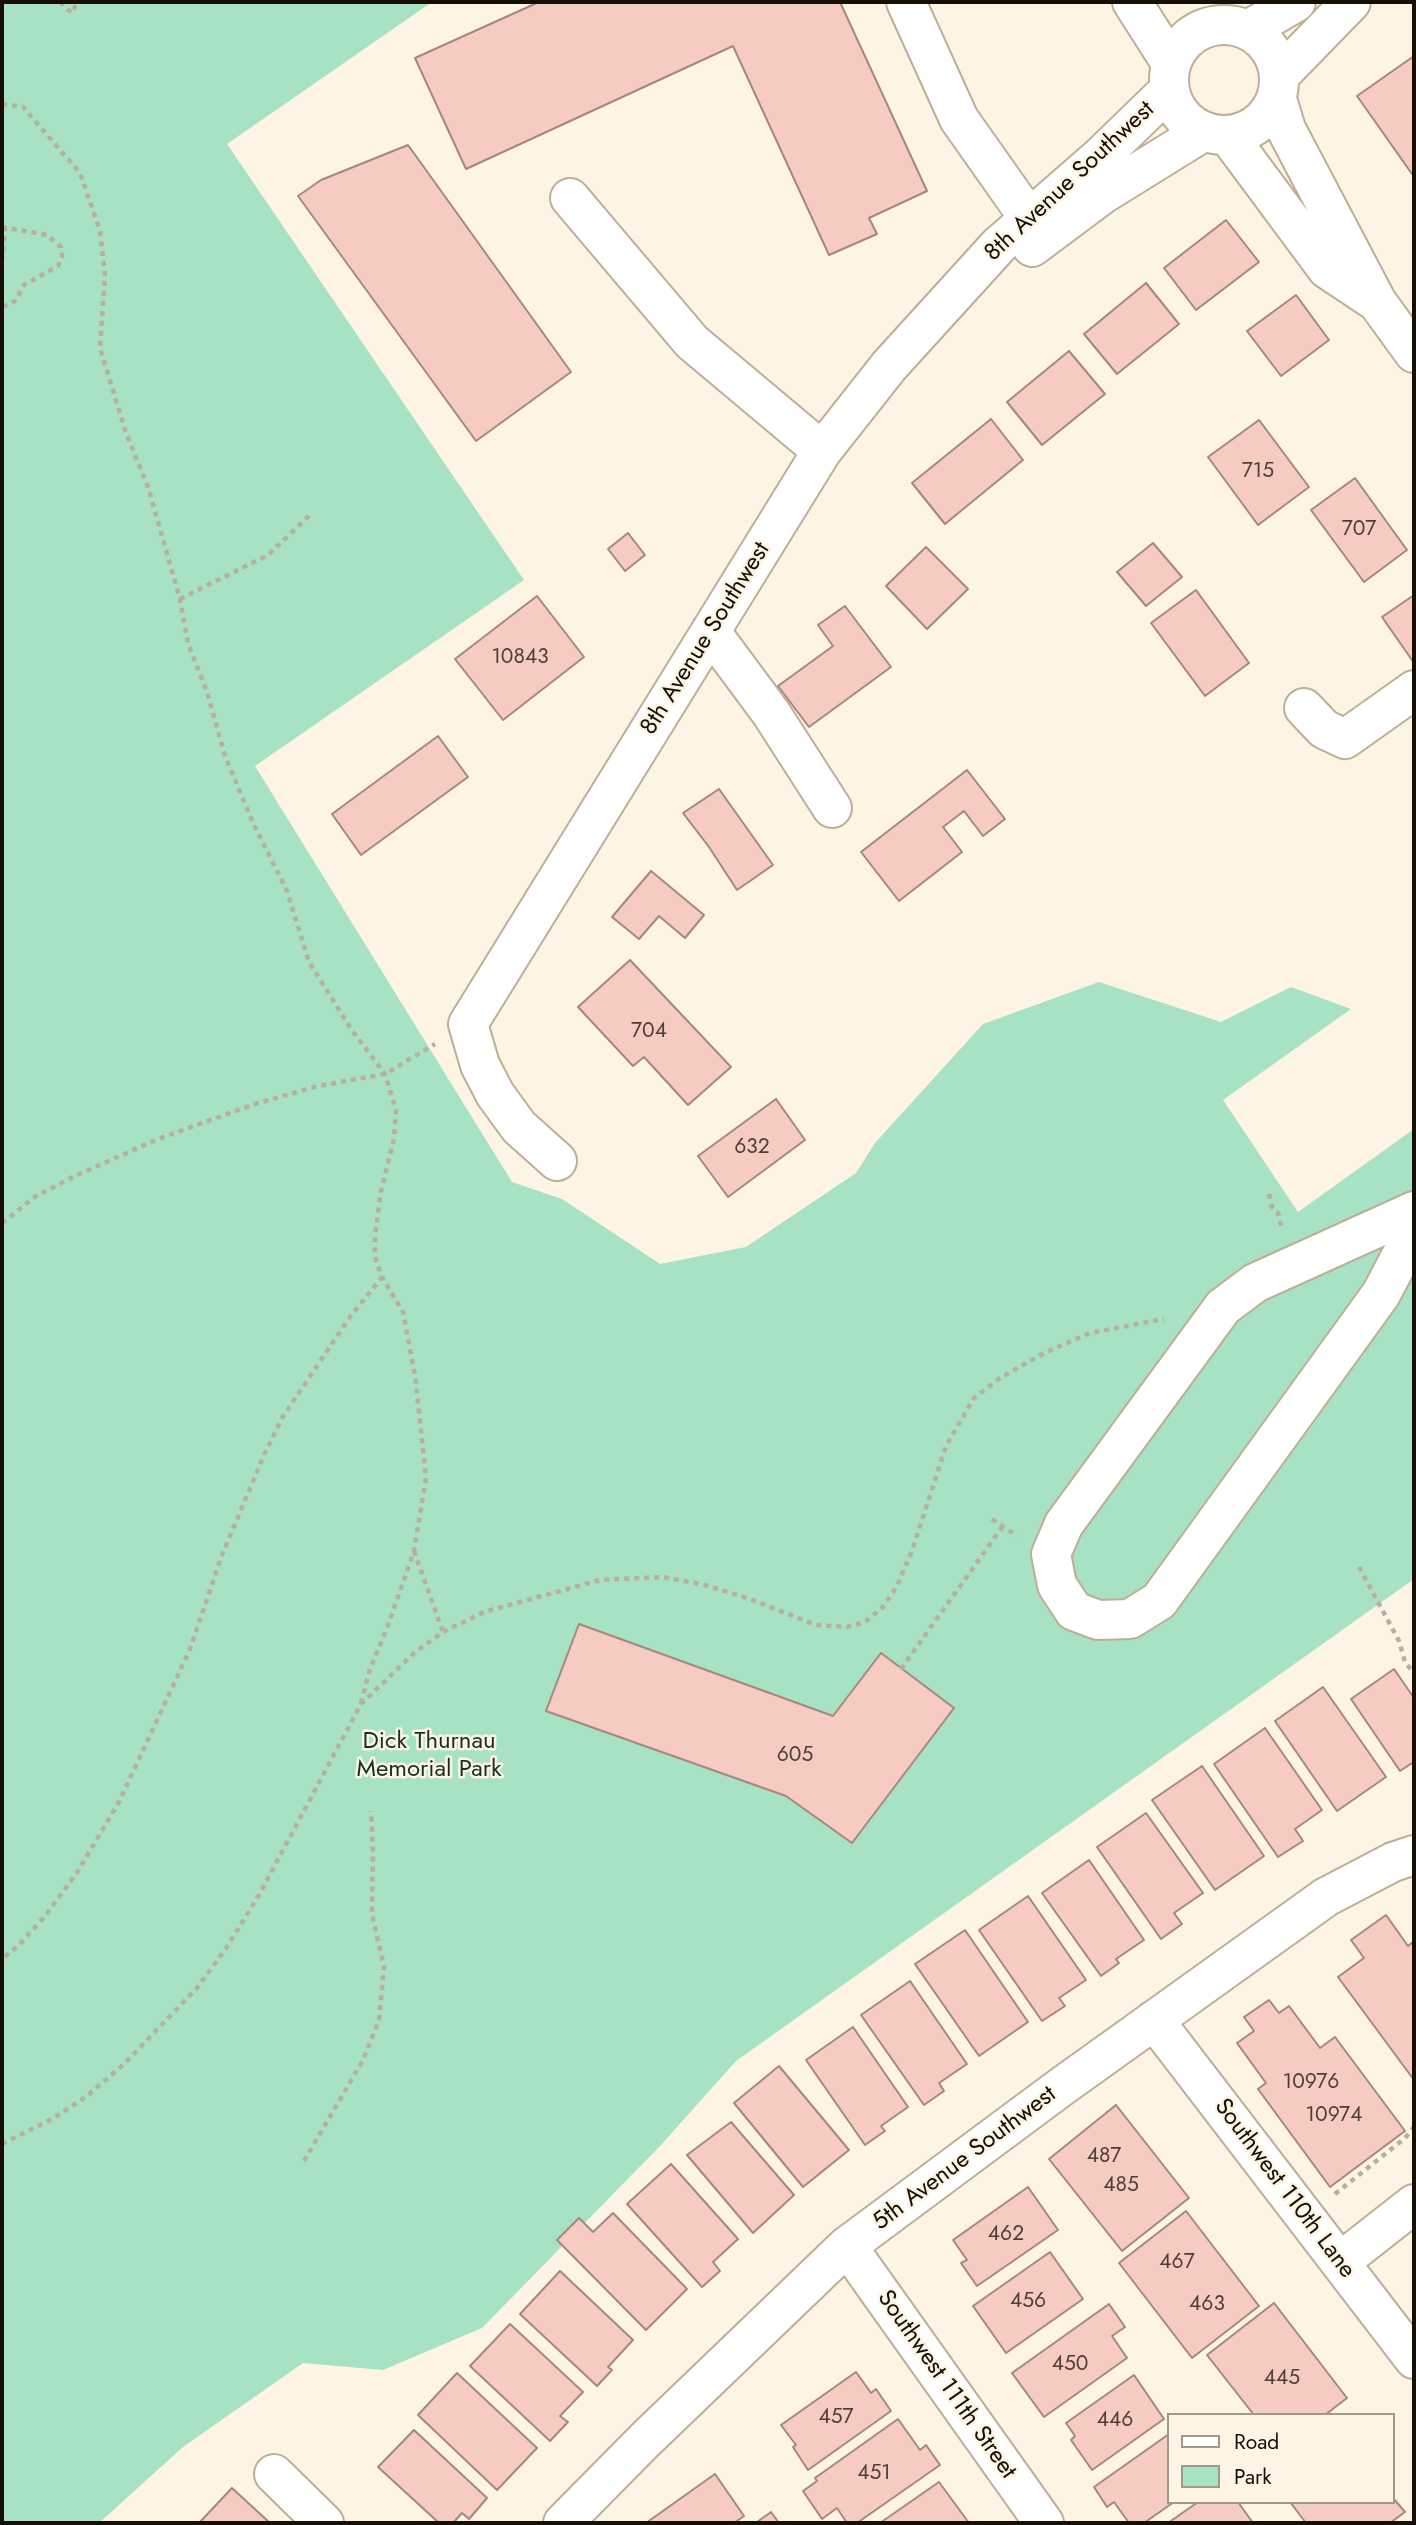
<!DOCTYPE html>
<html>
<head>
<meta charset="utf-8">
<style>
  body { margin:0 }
  #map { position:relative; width:1416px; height:2525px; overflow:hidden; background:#fef4e4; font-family:Jost,sans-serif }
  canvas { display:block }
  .frame { position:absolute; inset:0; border:4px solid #150f07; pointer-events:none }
  .legend { position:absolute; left:1167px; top:2413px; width:228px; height:91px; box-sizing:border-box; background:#fef4e4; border:2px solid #a1988c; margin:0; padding:9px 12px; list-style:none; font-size:21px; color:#150f07 }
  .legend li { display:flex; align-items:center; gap:14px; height:35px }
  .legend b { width:35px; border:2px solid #a1988c }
</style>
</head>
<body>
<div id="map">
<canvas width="1416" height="2525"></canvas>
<div class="frame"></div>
<ul class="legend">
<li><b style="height:9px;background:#fff"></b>Road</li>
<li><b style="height:19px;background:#a6e2c3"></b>Park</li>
</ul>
</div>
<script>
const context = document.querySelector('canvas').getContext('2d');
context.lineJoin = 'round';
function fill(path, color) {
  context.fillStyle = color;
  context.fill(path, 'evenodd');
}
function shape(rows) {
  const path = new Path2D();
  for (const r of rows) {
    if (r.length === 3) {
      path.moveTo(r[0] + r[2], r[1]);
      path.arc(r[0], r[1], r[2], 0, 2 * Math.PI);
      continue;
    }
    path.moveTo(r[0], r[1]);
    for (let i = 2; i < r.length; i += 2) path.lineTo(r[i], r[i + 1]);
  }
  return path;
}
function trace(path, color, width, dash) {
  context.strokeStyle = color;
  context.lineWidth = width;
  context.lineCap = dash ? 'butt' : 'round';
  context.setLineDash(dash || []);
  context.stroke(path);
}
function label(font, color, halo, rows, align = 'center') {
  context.font = font + ' Jost,sans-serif';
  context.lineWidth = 5;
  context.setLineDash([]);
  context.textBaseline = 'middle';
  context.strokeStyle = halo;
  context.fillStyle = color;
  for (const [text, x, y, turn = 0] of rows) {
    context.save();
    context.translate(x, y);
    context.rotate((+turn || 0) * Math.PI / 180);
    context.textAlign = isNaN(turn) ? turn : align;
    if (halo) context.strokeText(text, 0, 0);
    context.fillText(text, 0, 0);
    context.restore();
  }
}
const green = shape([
  [2,2,432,2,227,144,524,580,255,766,512,1182,562,1199,660,1264,746,1247,856,1173,875,1143,983,1024,1099,982,1221,1022,1291,987,1351,1009,1223,1100,1298,1212,1414,1129,1414,1579,736,2061,660,2146,482,2328,383,2370,303,2363,183,2447,99,2523,2,2523]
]);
const building = shape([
  [539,2,840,2,927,191,869,218,877,234,829,255,733,46,466,169,415,58,539,2],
  [1414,56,1414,172,1412,174,1357,96,1414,56],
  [408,145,571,372,476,441,298,196,321,180,408,145],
  [1226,220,1259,262,1196,310,1164,268,1226,220],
  [1146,283,1179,324,1117,374,1084,334,1146,283],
  [1296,295,1329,340,1281,376,1247,331,1296,295],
  [1069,351,1105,394,1042,445,1007,402,1069,351],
  [991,419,1023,460,945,524,912,483,991,419],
  [1259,420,1309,487,1258,525,1208,457,1259,420],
  [1355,478,1407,550,1364,582,1311,510,1355,478],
  [628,533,645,555,625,571,608,549,628,533],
  [1153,543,1182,577,1146,606,1117,572,1153,543],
  [926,547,968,589,927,629,886,586,926,547],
  [1196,590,1249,663,1205,696,1151,623,1196,590],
  [1414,595,1414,663,1382,617,1414,595],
  [537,596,584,657,503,720,455,659,537,596],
  [845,606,891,667,809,727,778,686,833,646,818,625,845,606],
  [438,736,468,777,361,855,332,814,438,736],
  [967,770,1005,819,983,836,964,811,943,827,962,852,899,901,861,852,967,770],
  [719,789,773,865,737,890,709,847,683,813,719,789],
  [651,871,704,915,685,938,659,916,639,939,612,917,651,871],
  [630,960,731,1067,688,1105,644,1057,633,1066,578,1007,630,960],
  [776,1099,805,1140,728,1197,698,1156,776,1099],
  [579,1624,833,1716,881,1653,954,1708,852,1843,786,1796,546,1711,579,1624],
  [1394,1669,1414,1698,1414,1767,1412,1763,1400,1771,1351,1699,1394,1669],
  [1323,1687,1386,1777,1337,1811,1275,1721,1323,1687],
  [1265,1728,1322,1810,1295,1829,1303,1841,1278,1857,1214,1764,1265,1728],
  [1202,1766,1264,1856,1215,1890,1152,1800,1202,1766],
  [1146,1813,1203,1893,1174,1913,1182,1924,1161,1939,1097,1847,1146,1813],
  [1089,1860,1144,1940,1116,1959,1119,1963,1101,1976,1042,1893,1089,1860],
  [1028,1896,1086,1980,1059,1998,1065,2006,1042,2021,979,1930,1028,1896],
  [1386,1915,1408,1946,1414,1941,1414,2080,1338,1977,1364,1958,1351,1940,1386,1915],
  [965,1930,1028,2022,979,2056,915,1964,965,1930],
  [910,1981,967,2064,939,2083,944,2091,924,2105,861,2015,910,1981],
  [1269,2000,1279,2013,1289,2006,1320,2048,1335,2037,1405,2131,1330,2187,1258,2089,1266,2083,1237,2043,1254,2031,1244,2017,1269,2000],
  [853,2027,908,2107,881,2126,885,2131,865,2145,806,2060,853,2027],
  [779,2066,849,2150,803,2187,734,2103,779,2066],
  [1116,2105,1189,2198,1122,2251,1049,2159,1116,2105],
  [731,2122,794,2195,753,2233,687,2155,731,2122],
  [671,2164,738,2239,713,2262,720,2271,702,2287,627,2204,671,2164],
  [1028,2187,1058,2230,977,2286,961,2263,967,2260,953,2240,1028,2187],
  [1186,2211,1259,2306,1192,2358,1119,2263,1186,2211],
  [613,2213,687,2289,646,2330,557,2240,579,2218,593,2232,613,2213],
  [1050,2252,1083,2299,1006,2353,973,2306,1050,2252],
  [560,2271,633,2340,608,2367,612,2370,597,2386,520,2314,560,2271],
  [1274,2303,1347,2398,1325,2415,1254,2415,1207,2355,1274,2303],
  [1109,2304,1125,2327,1112,2336,1127,2358,1044,2417,1012,2373,1109,2304],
  [510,2324,583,2392,560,2416,568,2422,550,2441,470,2366,510,2324],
  [856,2372,871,2393,876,2389,891,2411,808,2470,793,2447,796,2445,781,2425,856,2372],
  [457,2373,537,2448,497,2490,418,2415,457,2373],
  [1134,2375,1164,2419,1092,2470,1071,2440,1075,2436,1066,2423,1134,2375],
  [898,2419,920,2450,926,2445,940,2465,857,2523,847,2523,837,2508,822,2519,803,2491,817,2481,815,2478,898,2419],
  [414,2430,487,2498,469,2519,462,2513,453,2523,439,2523,378,2467,414,2430],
  [1169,2434,1169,2502,1174,2502,1144,2523,1129,2523,1114,2502,1107,2507,1094,2487,1169,2434],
  [715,2474,744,2516,734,2523,646,2523,715,2474],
  [939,2482,969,2523,880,2523,939,2482],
  [232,2488,270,2523,199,2523,232,2488],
  [1393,2498,1405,2512,1390,2523,1306,2523,1290,2502,1393,2502,1393,2498],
  [1198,2502,1238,2502,1253,2523,1168,2523,1198,2502],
  [771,2512,779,2523,755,2523,757,2522,771,2512]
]);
const path = shape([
  [60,2,72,13,77,2],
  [2,104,23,107,80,173,100,231,105,275,100,348,126,433,148,487,180,599,188,643,207,692,225,756,253,823,287,891,309,962,351,1029,385,1074,396,1110,394,1139,381,1191,375,1236,375,1257,382,1277,350,1317,282,1418,264,1455,222,1555,190,1649,119,1802,78,1871,46,1915,18,1946,2,1959],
  [2,227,47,235,61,247,62,257,58,266,24,285,15,301,2,307],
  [2,261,5,228],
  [180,599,268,555,310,515],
  [1269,1194,1272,1207,1278,1213,1282,1229],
  [2,1223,36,1196,77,1175,158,1139,255,1104,318,1086,385,1074,435,1044],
  [992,1519,1017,1536],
  [414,1551,443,1632],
  [1359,1567,1399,1641,1405,1662,1414,1673],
  [901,1669,1003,1526],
  [361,1703,370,1669,387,1628,414,1551,426,1478,415,1375,403,1312,382,1277],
  [2,2144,54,2118,87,2096,124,2064,196,1989,225,1950,259,1895,361,1704,414,1653,443,1632,484,1612,600,1580,663,1577,705,1585,750,1599,816,1625,847,1627,865,1622,883,1607,897,1586,912,1551,946,1446,974,1398,1000,1378,1044,1353,1090,1333,1164,1319],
  [304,2161,363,2060,379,2020,384,1967,372,1914,373,1852,371,1811],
  [1335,2194,1405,2138,1414,2127]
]);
const minor = shape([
  [906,2,959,119,1043,238],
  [1132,2,1171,63],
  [1224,80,55],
  [1248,30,1296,2],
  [1280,75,1351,2],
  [1277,99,1286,129,1377,302,1414,353],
  [1229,137,1327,269,1372,299],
  [570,198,692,342,822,451],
  [1032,247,1103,194,1203,132],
  [711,632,771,713,832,808],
  [1304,708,1324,729,1345,739,1414,690],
  [557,1161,519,1127,495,1094,480,1065,468,1024,822,451,889,366,999,245,1101,156,1169,90],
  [1414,1211,1255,1283,1223,1307,1064,1524,1051,1554,1057,1585,1074,1611,1098,1620,1130,1619,1159,1601,1381,1294,1414,1231],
  [1154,2020,1414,2359],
  [847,2246,1044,2523],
  [1340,2262,1414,2204],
  [274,2474,324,2523],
  [563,2523,645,2440,847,2246,1061,2087,1326,1897,1393,1862,1414,1855]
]);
const numberNames = [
  ["715",1258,472],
  ["707",1359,530],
  ["10843",520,658],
  ["704",649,1032],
  ["632",752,1148],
  ["605",795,1756],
  ["10976",1311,2083],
  ["10974",1334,2116],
  ["487",1104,2157],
  ["485",1121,2186],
  ["462",1006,2235],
  ["467",1177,2263],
  ["456",1028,2302],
  ["463",1207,2305],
  ["450",1070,2365],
  ["445",1282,2379],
  ["457",836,2418],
  ["446",1115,2421],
  ["451",874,2474]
];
const streetNames = [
  ["8th Avenue Southwest",1070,182,-43],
  ["8th Avenue Southwest",706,639,-58],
  ["5th Avenue Southwest",965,2159,-37],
  ["Southwest 110th Lane",1284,2189,53],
  ["Southwest 111th Street",946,2385,55]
];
const parkNames = [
  ["Dick Thurnau",429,1742],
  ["Memorial Park",429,1770]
];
fill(green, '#a6e2c3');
fill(building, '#f6ccc2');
trace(building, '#a5877f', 2);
trace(minor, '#beae95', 42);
trace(path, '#b8afa1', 4.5, [5, 5]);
trace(minor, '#fff', 38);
label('21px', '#4d3e36', null, numberNames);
label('24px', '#150f07', '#fef4e4', streetNames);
label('24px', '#143224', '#fef4e4', parkNames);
</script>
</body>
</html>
